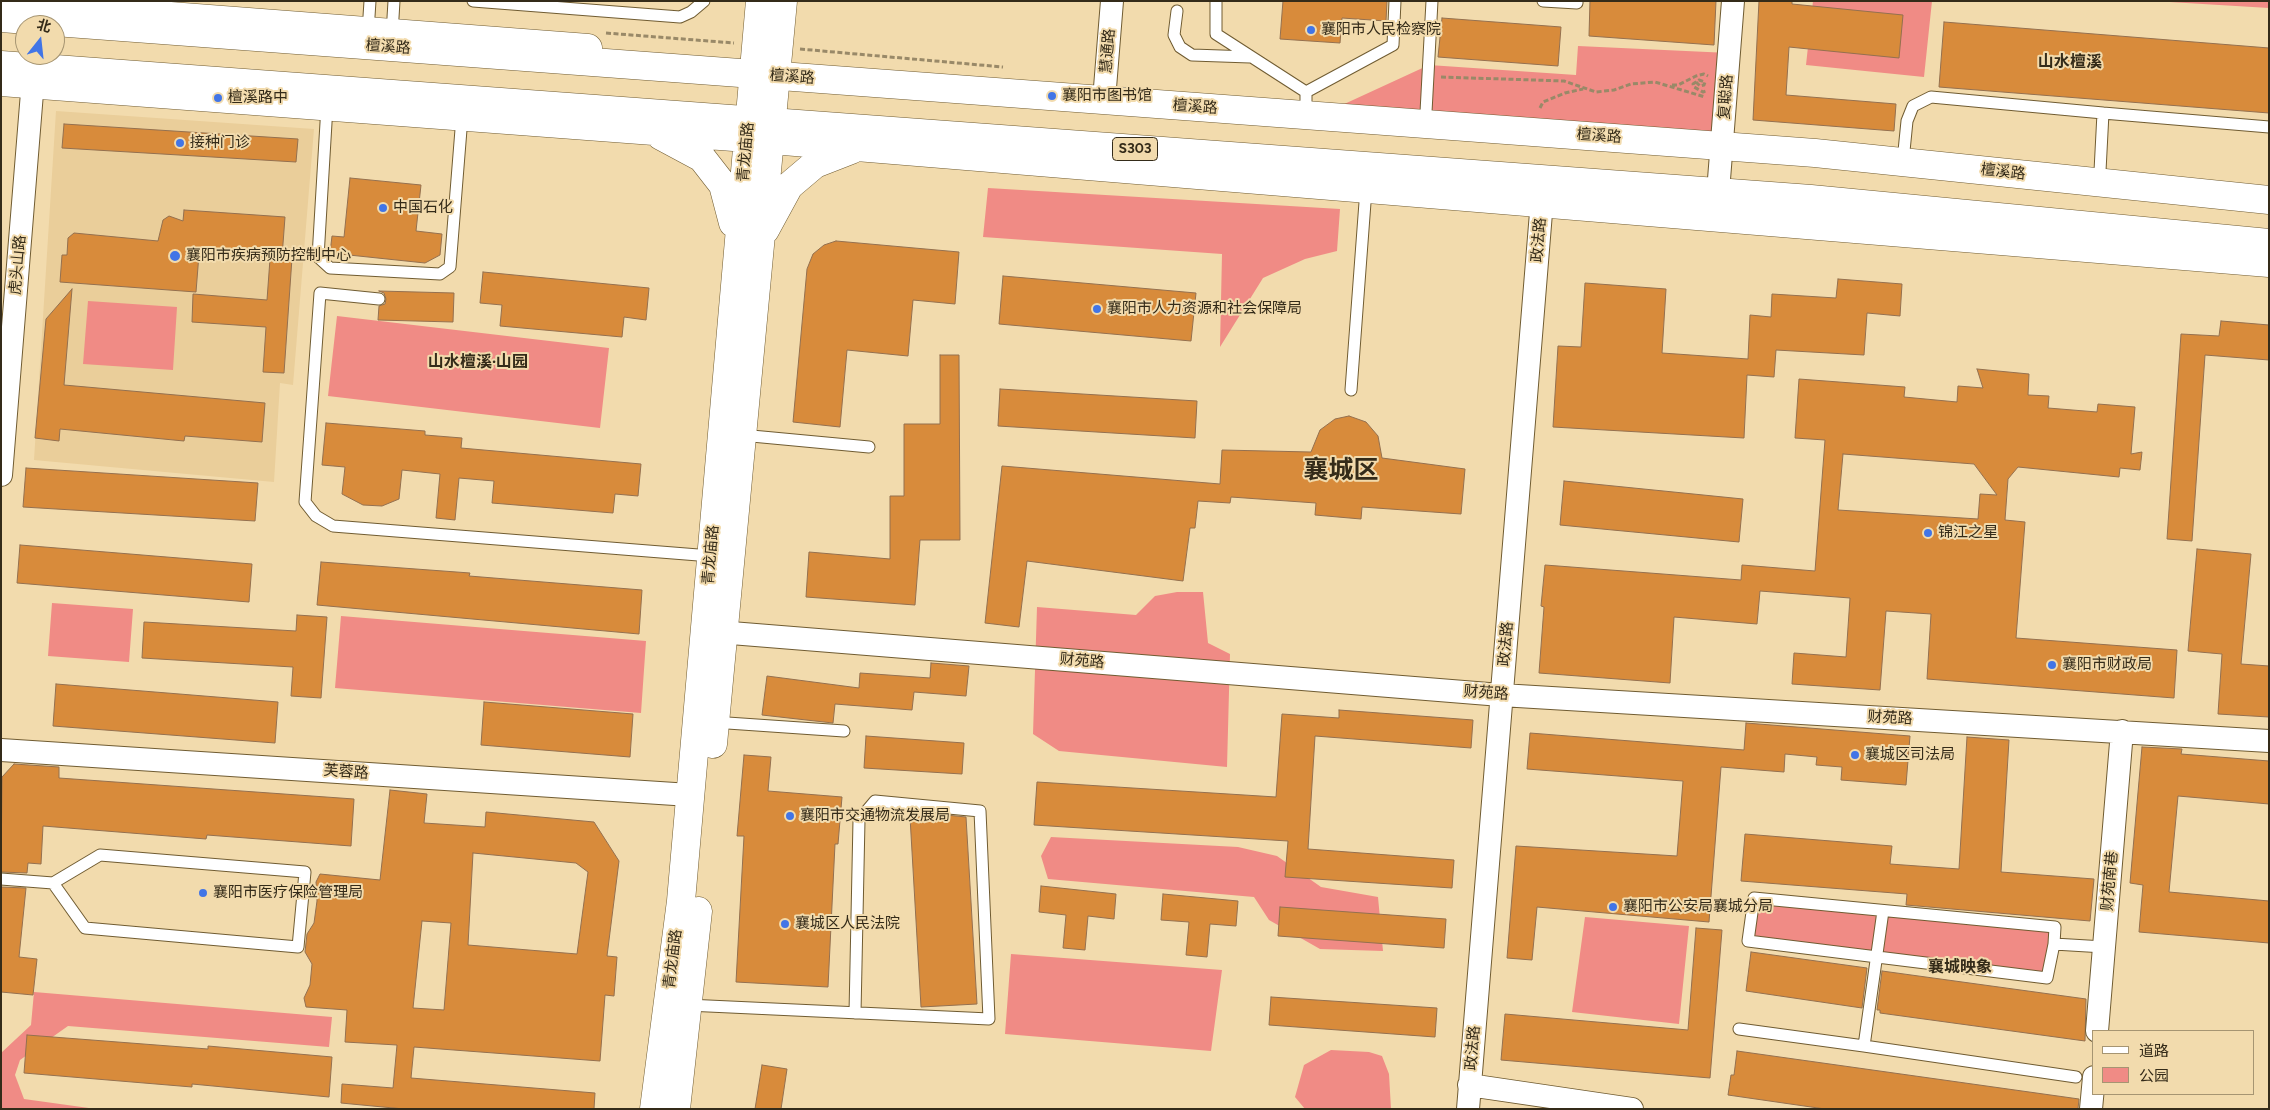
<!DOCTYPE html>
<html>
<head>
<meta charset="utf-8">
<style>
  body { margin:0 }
  #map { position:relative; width:2270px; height:1110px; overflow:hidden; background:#f2dbad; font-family:Figtree,"Noto Sans SC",sans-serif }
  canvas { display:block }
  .frame { position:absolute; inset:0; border:2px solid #342b19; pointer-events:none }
  .legend { position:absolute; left:2092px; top:1030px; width:162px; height:65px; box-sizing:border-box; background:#f2dbad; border:1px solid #a69572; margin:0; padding:6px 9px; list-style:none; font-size:15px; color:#342b19 }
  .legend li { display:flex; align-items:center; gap:10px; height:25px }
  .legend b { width:25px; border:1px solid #a69572 }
  .north { position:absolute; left:15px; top:15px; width:50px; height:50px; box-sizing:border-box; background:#f2dbad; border:1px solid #a69572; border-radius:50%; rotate:16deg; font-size:14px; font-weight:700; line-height:20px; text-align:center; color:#342b19 }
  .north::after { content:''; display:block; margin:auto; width:18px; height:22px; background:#4275e6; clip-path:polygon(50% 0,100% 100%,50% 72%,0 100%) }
</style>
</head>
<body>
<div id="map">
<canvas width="2270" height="1110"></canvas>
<div class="frame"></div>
<ul class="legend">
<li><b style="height:6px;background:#fff"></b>道路</li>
<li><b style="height:14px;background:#f08b85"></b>公园</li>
</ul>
<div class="north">北</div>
</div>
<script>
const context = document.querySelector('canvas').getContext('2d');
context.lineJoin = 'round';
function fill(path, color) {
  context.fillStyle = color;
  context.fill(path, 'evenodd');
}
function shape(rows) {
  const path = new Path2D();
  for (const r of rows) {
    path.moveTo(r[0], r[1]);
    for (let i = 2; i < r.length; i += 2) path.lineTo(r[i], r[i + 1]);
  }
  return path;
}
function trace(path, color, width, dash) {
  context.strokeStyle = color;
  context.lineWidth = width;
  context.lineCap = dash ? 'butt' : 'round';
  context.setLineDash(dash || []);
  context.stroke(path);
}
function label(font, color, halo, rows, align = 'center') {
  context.font = font + ' Figtree,"Noto Sans SC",sans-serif';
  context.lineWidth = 4;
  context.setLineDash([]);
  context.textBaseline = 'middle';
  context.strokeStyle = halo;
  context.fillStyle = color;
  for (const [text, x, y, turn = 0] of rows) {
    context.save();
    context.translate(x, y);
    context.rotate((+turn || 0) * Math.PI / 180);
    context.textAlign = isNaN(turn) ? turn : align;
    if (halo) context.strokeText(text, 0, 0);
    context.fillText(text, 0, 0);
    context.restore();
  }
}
const built = shape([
  [56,111,314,129,293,385,280,383,274,482,34,460]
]);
const green = shape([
  [1813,1,1932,1,1924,77,1806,65],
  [2153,1,2269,1,2269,8],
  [1578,46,1729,53,1723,134,1340,106,1429,65,1576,75],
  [988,188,1340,209,1337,251,1305,259,1263,278,1220,347,1222,254,983,237],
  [88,301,177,307,173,370,83,364],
  [337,316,609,348,600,428,328,396],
  [1177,592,1203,592,1208,643,1230,654,1227,767,1059,751,1033,734,1037,607,1136,615,1155,596],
  [52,603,133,609,129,662,48,656],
  [341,616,646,641,641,713,335,688],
  [1051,837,1238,847,1277,856,1321,887,1378,897,1383,951,1320,949,1269,920,1254,897,1048,879,1041,856],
  [1754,898,2055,927,2042,977,1748,941],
  [1585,917,1689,926,1679,1024,1572,1012],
  [1011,954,1222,970,1211,1051,1005,1034],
  [34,992,332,1017,329,1047,68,1026,20,1060,15,1075,24,1099,96,1109,1,1109,1,1053,31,1025],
  [1331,1050,1369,1052,1382,1056,1389,1074,1391,1109,1305,1109,1295,1097,1304,1065]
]);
const building = shape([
  [1283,1,1387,1,1386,21,1342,18,1340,43,1280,39,1283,1],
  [1590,1,1716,1,1714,45,1589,36,1590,1],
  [1759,1,1792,1,1792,4,1903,15,1899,58,1789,47,1786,95,1896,104,1894,131,1753,120,1759,1],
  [1442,18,1561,27,1558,66,1438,57,1442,18],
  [1944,22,2269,48,2269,113,1939,87,1944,22],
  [64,124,298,139,296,162,62,148,64,124],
  [350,178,421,185,416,231,442,234,440,255,425,263,330,253,332,236,344,237,350,178],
  [184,210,285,217,282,257,292,258,284,373,263,372,266,327,192,322,193,294,267,300,270,259,199,254,196,292,60,282,62,255,67,255,68,238,74,233,158,241,163,220,169,216,183,221,184,210],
  [836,241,959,252,955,304,913,300,908,356,847,350,840,427,793,422,807,269,813,254,824,245,836,241],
  [483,272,649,288,646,320,624,317,622,337,500,326,502,305,480,303,483,272],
  [1003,276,1196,293,1191,341,999,324,1003,276],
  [1838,279,1902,284,1900,316,1867,313,1864,355,1776,350,1774,377,1747,375,1744,438,1553,427,1558,346,1581,347,1585,283,1666,289,1662,353,1748,359,1750,315,1771,317,1772,294,1836,298,1838,279],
  [72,289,64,385,265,403,262,442,185,436,184,441,60,429,59,441,35,438,46,319,72,289],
  [379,291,454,293,453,322,378,320,379,306,385,304,386,299,384,293,379,291],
  [2221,321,2269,325,2269,360,2205,355,2192,541,2167,539,2181,334,2219,336,2221,321],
  [940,355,959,355,960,540,920,540,915,605,806,597,809,552,890,559,890,496,904,496,904,424,940,424,940,355],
  [1977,369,2029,374,2028,395,2049,396,2048,408,2097,412,2098,404,2135,407,2131,454,2142,452,2140,470,2120,468,2119,477,2018,467,2008,479,2005,520,2025,522,2016,638,2177,650,2174,698,1927,679,1931,614,1886,611,1880,690,1792,684,1794,653,1846,657,1850,598,1760,591,1757,624,1674,617,1670,683,1539,673,1544,607,1541,606,1545,565,1741,580,1742,565,1815,571,1825,440,1795,438,1799,379,1905,387,1904,397,1957,402,1958,386,1983,388,1977,369],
  [1843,454,1974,464,1997,495,1980,494,1978,519,1838,510,1843,454],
  [1000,389,1197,401,1195,438,998,426,1000,389],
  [1349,416,1366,422,1378,436,1382,458,1465,469,1461,514,1362,507,1361,519,1315,515,1316,503,1231,497,1230,503,1198,501,1195,528,1190,528,1183,581,1027,561,1019,627,985,623,1002,466,1220,484,1222,450,1311,452,1320,430,1335,419,1349,416],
  [326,423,425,431,425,435,462,438,461,448,641,464,638,496,615,494,613,513,492,503,494,481,459,478,455,520,436,518,440,474,402,470,399,499,382,506,363,505,342,494,345,467,322,465,326,423],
  [26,468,258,483,255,521,23,507,26,468],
  [1564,481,1743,499,1739,542,1560,525,1564,481],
  [20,545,252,564,249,602,17,583,20,545],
  [2197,549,2251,554,2241,664,2269,666,2269,717,2218,714,2222,654,2188,651,2197,549],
  [321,562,470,573,469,576,642,590,639,634,317,605,321,562],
  [297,615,327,617,321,698,291,696,293,667,142,658,144,622,296,631,297,615],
  [931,663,969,666,966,696,914,692,912,710,835,704,833,723,762,715,767,676,859,688,860,673,930,678,931,663],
  [56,684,278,702,275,743,53,726,56,684],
  [484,702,633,714,630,757,481,745,484,702],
  [1339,710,1473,720,1471,748,1315,736,1308,849,1454,860,1452,888,1285,877,1288,841,1034,825,1037,782,1276,797,1282,714,1339,718,1339,710],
  [1746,723,1910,736,1906,785,1841,780,1842,767,1816,765,1817,757,1785,754,1784,772,1721,767,1709,922,1537,907,1532,960,1507,958,1516,846,1677,856,1683,781,1527,769,1530,733,1744,750,1746,723],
  [866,736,964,743,962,774,864,768,866,736],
  [1967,737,2009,740,2001,872,2094,879,2090,921,1906,905,1907,894,1741,881,1745,834,1892,846,1890,864,1959,869,1967,737],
  [2142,747,2182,749,2181,754,2269,761,2269,804,2178,796,2169,892,2269,901,2269,943,2139,932,2143,885,2130,883,2142,747],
  [744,755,771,757,768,791,842,797,838,844,835,844,828,987,736,982,744,836,737,836,744,755],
  [14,764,59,767,59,778,354,799,351,846,207,835,206,839,43,826,41,864,28,863,27,873,1,872,2,777,14,764],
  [390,790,427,794,424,823,485,827,486,812,594,822,619,861,607,956,617,957,614,996,605,995,600,1061,414,1047,411,1078,595,1093,594,1109,404,1109,341,1103,342,1084,393,1088,397,1045,345,1042,347,1010,306,1007,304,998,310,985,312,964,305,952,307,934,314,923,317,901,316,882,320,874,380,880,390,790],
  [473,853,576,863,588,872,577,954,468,945,473,853],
  [422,921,451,923,444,1010,413,1008,422,921],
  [946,815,966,817,977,1004,921,1007,910,817,946,815],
  [1041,886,1116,894,1114,919,1088,916,1085,950,1063,948,1066,915,1039,912,1041,886],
  [1,887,26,888,19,957,37,959,33,995,1,992,1,887],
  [1163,894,1238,901,1236,926,1210,924,1207,957,1186,955,1189,922,1161,920,1163,894],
  [1280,907,1446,919,1444,948,1278,936,1280,907],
  [1696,928,1722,930,1710,1078,1501,1060,1505,1014,1688,1030,1696,928],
  [1751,952,1867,968,1862,1008,1746,991,1751,952],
  [1882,971,2086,999,2085,1041,1880,1013,1880,1010,1877,1010,1882,971],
  [1271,997,1437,1008,1435,1037,1269,1025,1271,997],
  [27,1035,208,1049,208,1046,332,1057,329,1097,192,1084,192,1087,24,1073,27,1035],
  [1737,1051,2079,1099,2078,1109,1825,1109,1728,1095,1731,1075,1734,1075,1737,1051],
  [762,1065,787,1069,781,1109,755,1109,762,1065]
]);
const path = shape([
  [606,33,734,43],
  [800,49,1003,67],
  [1441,77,1564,81,1596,92,1614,90,1631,84,1655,82,1705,97],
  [1696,82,1700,86,1704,85,1705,82,1699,80,1693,84,1694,87,1703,92,1706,91],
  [1672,85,1678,85,1696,76,1704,74,1708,76],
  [1540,108,1543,102,1565,93,1583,89]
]);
const lane = shape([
  [473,1,680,17,691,12,704,1],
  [1216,1,1216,34,1306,92,1306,115],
  [1543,1,1577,3,1577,1],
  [1177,11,1174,35,1180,47,1192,55,1250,57],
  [368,32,370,1],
  [392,34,394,1],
  [1306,92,1393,45,1395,1],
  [327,106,318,257,330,268,440,274,450,267,462,117],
  [1426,112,1432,1],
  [2103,113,2269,127],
  [1904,151,1907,121,1913,106,1931,97,2103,113,2100,171],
  [379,299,320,293,305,502,316,516,333,526,711,556],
  [1351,390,1366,189],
  [741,435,869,447],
  [713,722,844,731],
  [1,879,53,883,100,855,305,872,298,947,85,928,53,883],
  [2054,944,2047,978,1748,941,1754,898,2055,927,2054,944,2104,947],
  [687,1005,989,1019,980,811,875,801,859,820,855,1013],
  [1739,1029,1864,1046,1883,911],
  [1864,1046,2076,1077]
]);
const street = shape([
  [1104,100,1112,1],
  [1718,192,1733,1],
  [1,475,34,68],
  [706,631,1501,695,2269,741],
  [1,750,690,795],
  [2097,1031,2122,731],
  [1469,1085,1632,1109],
  [1468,1109,1543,188],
  [2091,1109,2094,1077]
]);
const secondary = shape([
  [1,3,588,48],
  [1,82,747,138,2269,263],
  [661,136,702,158,723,185,733,223],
  [765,230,789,186,815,164,851,150],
  [713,744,783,1],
  [654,1109,681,901,760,1],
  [676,1109,698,911]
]);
const primary = shape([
  [1,18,1815,153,2269,200],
  [1,65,1811,199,2269,243]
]);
const markers = [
  [1311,30,5,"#4275e6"],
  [1052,96,5,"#4275e6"],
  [218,98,5,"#4275e6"],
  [180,143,5,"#4275e6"],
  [383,208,5,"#4275e6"],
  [175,256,6,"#4275e6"],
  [1097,309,5,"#4275e6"],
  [1928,533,5,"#4275e6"],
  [2052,665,5,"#4275e6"],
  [1855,755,5,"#4275e6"],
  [790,816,5,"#4275e6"],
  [203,893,5,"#4275e6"],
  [1613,907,5,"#4275e6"],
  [785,924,5,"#4275e6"]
];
const shields = [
  [1135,149,45]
];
const shieldNames = [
  ["S303",1135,149]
];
const poiNames = [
  ["襄阳市人民检察院",1321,30],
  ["襄阳市图书馆",1062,96],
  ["檀溪路中",228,98],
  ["接种门诊",190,143],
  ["中国石化",393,208],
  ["襄阳市疾病预防控制中心",186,256],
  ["襄阳市人力资源和社会保障局",1107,309],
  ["锦江之星",1938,533],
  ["襄阳市财政局",2062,665],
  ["襄城区司法局",1865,755],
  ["襄阳市交通物流发展局",800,816],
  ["襄阳市医疗保险管理局",213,893],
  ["襄阳市公安局襄城分局",1623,907],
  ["襄城区人民法院",795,924]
];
const streetNames = [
  ["檀溪路",388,47,4],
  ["慧通路",1108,51,-85],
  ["檀溪路",792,77,4],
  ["复聪路",1726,97,-86],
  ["檀溪路",1195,107,4],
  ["檀溪路",1599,136,4],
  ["青龙庙路",746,152,-85],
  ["檀溪路",2003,172,6],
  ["政法路",1539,240,-85],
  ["虎头山路",18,265,-85],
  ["青龙庙路",711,555,-85],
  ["政法路",1506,644,-85],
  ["财苑路",1082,661,5],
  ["财苑路",1486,693,4],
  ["财苑路",1890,718,3],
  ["芙蓉路",346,772,4],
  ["财苑南巷",2110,881,-85],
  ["青龙庙路",673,959,-83],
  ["政法路",1473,1048,-85]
];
const neighbourhoodNames = [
  ["山水檀溪",2070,62],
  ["山水檀溪·山园",478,362],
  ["襄城映象",1960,967]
];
const townNames = [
  ["襄城区",1341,471]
];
fill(built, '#eace9a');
fill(green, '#f08b85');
fill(building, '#d88b3b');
trace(building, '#94704f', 1);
trace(lane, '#705c32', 13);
trace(street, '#705c32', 24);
trace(secondary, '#705c32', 29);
trace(primary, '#705c32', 29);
trace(path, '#998968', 3, [5, 2.5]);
trace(lane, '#fff', 11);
trace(street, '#fff', 22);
trace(secondary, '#fff', 28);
trace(primary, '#fff', 28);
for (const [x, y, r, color] of markers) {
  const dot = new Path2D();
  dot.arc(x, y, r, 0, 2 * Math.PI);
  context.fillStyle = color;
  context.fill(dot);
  trace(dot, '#f2dbad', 2);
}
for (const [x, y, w] of shields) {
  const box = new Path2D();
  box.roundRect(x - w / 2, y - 11.5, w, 23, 4);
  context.fillStyle = '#f2dbad';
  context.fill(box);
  trace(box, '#342b19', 1);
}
label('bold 14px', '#342b19', null, shieldNames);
label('15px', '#342b19', '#f2dbad', poiNames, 'left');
label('15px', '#342b19', '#f2dbad', streetNames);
label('bold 16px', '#342b19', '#f2dbad', neighbourhoodNames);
label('bold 25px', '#342b19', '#f2dbad', townNames);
</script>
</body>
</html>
